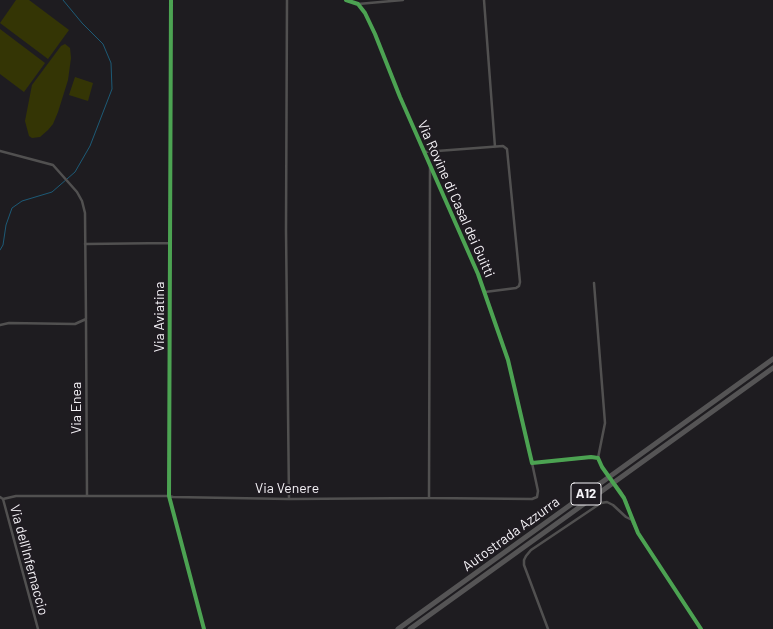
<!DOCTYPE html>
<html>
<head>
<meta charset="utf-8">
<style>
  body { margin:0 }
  canvas { display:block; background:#1e1c20 }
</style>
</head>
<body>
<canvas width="773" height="629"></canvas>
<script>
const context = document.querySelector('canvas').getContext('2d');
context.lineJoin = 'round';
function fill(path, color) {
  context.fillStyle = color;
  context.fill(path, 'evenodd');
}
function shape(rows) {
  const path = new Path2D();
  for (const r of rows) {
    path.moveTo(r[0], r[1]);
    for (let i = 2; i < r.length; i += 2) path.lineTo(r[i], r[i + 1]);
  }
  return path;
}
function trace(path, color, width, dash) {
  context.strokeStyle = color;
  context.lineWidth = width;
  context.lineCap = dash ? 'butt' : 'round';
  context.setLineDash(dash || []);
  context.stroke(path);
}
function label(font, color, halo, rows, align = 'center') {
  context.font = font + ' Barlow,sans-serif';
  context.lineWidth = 4;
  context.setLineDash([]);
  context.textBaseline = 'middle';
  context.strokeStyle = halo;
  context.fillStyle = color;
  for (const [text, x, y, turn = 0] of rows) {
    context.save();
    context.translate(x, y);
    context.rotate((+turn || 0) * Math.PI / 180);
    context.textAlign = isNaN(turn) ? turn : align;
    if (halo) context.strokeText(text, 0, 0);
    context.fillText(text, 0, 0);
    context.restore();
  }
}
const green = shape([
  [16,0,29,0,69,30,48,59,0,23],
  [0,29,45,63,24,92,0,74],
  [65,44,70,48,71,58,68,80,58,112,53,124,48,130,40,137,32,138,29,136,25,121,32,85,61,46],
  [75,77,93,83,88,101,69,95]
]);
const stream = shape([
  [0,250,3,245,6,225,12,208,22,201,52,192,75,172,90,146,112,89,111,63,103,44,82,23,63,0]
]);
const minor = shape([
  [171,0,169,496,204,629],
  [287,0,286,230,289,499],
  [346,0,358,4,365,13,375,34,400,97,478,274,508,360,532,463,594,457,598,458,602,467],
  [484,0,495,147],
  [358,4,403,0],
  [0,151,53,165,77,192,82,201,85,213,86,319,75,324,9,323,0,325],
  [424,152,503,146,507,149,520,282,519,286,516,288,485,292],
  [85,244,170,243],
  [594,283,605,423,598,458],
  [86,320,87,496],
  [621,492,626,501,633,523,638,533,701,629],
  [0,497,3,499,38,629],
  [429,498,430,166],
  [3,499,16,496,169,496,173,497,289,499,429,498,532,499,537,497,538,491,532,463],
  [548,629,524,565,524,560,526,556,531,550,601,503,607,502,613,505,626,517,632,520]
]);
const motorway = shape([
  [398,629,773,359],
  [410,629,773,368]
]);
const minorBridge = shape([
  [602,467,621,492]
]);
const cycleway = shape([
  [171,0,169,496,204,629],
  [346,0,358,4,365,13,375,34,400,97,478,274,508,360,532,463,591,457,598,458,602,467,624,498,638,533,701,629]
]);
const shields = [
  [586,494,30]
];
const shieldNames = [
  ["A12",586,494]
];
const streetNames = [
  ["Via Rovine di Casal dei Guitti",456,199,66],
  ["Via Aviatina",159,317,-90],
  ["Via Enea",76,408,-90],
  ["Via Venere",287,488],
  ["Autostrada Azzurra",511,534,-36],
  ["Via dell'Infernaccio",29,560,75]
];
fill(green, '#343505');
trace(stream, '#1d5a76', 1);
trace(minor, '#515050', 2.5);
trace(motorway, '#555455', 5);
trace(minorBridge, '#515050', 2.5);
trace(cycleway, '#4ca352', 4);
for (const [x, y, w] of shields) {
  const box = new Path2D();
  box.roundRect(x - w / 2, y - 11, w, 22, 3);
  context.fillStyle = '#1f1b21';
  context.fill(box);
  trace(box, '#f5f3f7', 1);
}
label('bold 13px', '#f5f3f7', null, shieldNames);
label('14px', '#f5f3f7', '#1f1b21', streetNames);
</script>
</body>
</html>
